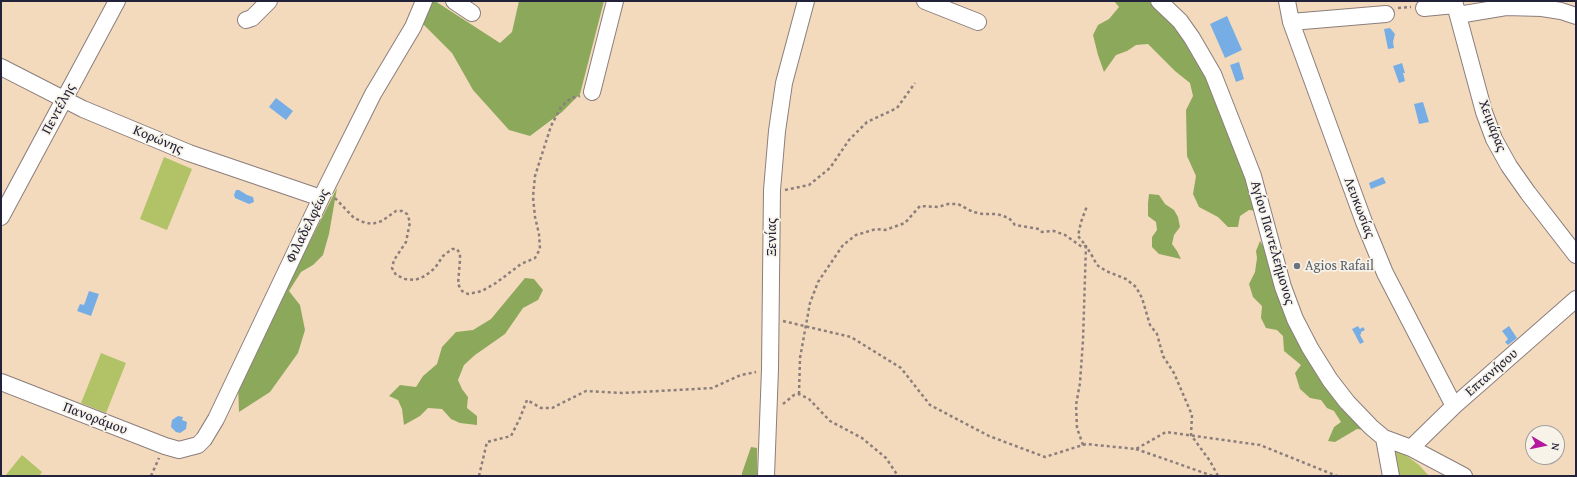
<!DOCTYPE html>
<html>
<head>
<meta charset="utf-8">
<style>
  body { margin:0 }
  #map { position:relative; width:1577px; height:477px; overflow:hidden; background:#f4dabd; font-family:"Gentium Book Plus",serif }
  canvas { display:block }
  .frame { position:absolute; inset:0; border:2px solid #22223b; pointer-events:none }
  .north { position:absolute; left:1525px; top:425px; width:40px; height:40px; box-sizing:border-box; background:#f7f3e8; border:1px solid #a29fa3; border-radius:50%; rotate:99deg; font-size:11px; font-weight:700; line-height:16px; text-align:center; color:#22223b }
  .north::after { content:''; display:block; margin:auto; width:14px; height:18px; background:#b5179e; clip-path:polygon(50% 0,100% 100%,50% 72%,0 100%) }
</style>
</head>
<body>
<div id="map">
<canvas width="1577" height="477"></canvas>
<div class="frame"></div>
<div class="north">N</div>
</div>
<script>
const context = document.querySelector('canvas').getContext('2d');
context.lineJoin = 'round';
function fill(path, color) {
  context.fillStyle = color;
  context.fill(path, 'evenodd');
}
function shape(rows) {
  const path = new Path2D();
  for (const r of rows) {
    path.moveTo(r[0], r[1]);
    for (let i = 2; i < r.length; i += 2) path.lineTo(r[i], r[i + 1]);
  }
  return path;
}
function trace(path, color, width, dash) {
  context.strokeStyle = color;
  context.lineWidth = width;
  context.lineCap = dash ? 'butt' : 'round';
  context.setLineDash(dash || []);
  context.stroke(path);
}
function label(font, color, halo, rows, align = 'center') {
  context.font = font + ' "Gentium Book Plus",serif';
  context.lineWidth = 3.5;
  context.setLineDash([]);
  context.textBaseline = 'middle';
  context.strokeStyle = halo;
  context.fillStyle = color;
  for (const [text, x, y, turn = 0] of rows) {
    context.save();
    context.translate(x, y);
    context.rotate((+turn || 0) * Math.PI / 180);
    context.textAlign = isNaN(turn) ? turn : align;
    if (halo) context.strokeText(text, 0, 0);
    context.fillText(text, 0, 0);
    context.restore();
  }
}
const green = shape([
  [164,157,192,169,167,230,140,219],
  [101,353,126,363,106,413,81,403],
  [1393,448,1404,454,1419,465,1429,476,1400,476,1395,468],
  [22,455,42,472,39,476,5,476]
]);
const forest = shape([
  [430,1,435,1,500,43,512,32,519,1,604,1,580,94,562,112,530,136,509,130,473,90,452,53,421,22],
  [1114,1,1153,1,1184,33,1205,70,1258,211,1249,210,1240,216,1238,227,1228,227,1218,217,1199,207,1193,194,1196,176,1187,156,1186,110,1193,96,1190,83,1175,71,1148,44,1136,45,1127,51,1116,55,1104,72,1098,55,1093,35,1098,25,1109,19,1119,7],
  [337,188,329,234,323,255,313,265,301,272,289,291,300,305,305,330,298,353,270,392,239,412,238,384],
  [1149,194,1159,195,1165,204,1174,210,1178,217,1180,227,1174,235,1172,244,1177,251,1181,259,1159,254,1152,247,1152,237,1157,230,1156,222,1148,216,1148,203],
  [1260,241,1266,251,1273,278,1367,430,1357,429,1335,442,1328,441,1334,427,1341,422,1334,411,1327,408,1321,400,1310,398,1300,389,1295,373,1301,365,1284,351,1283,336,1277,330,1266,328,1261,318,1262,306,1253,297,1249,284,1255,272,1257,258,1256,251],
  [525,278,534,279,543,290,538,300,523,308,505,334,475,355,464,365,458,380,462,389,468,397,467,408,477,416,477,425,460,423,451,419,442,409,428,408,420,416,404,425,402,409,398,400,389,396,400,385,416,387,423,376,437,364,442,347,456,332,473,330,491,319],
  [751,447,757,448,757,476,742,476,742,473]
]);
const water = shape([
  [1227,16,1242,50,1225,58,1210,24],
  [1390,28,1395,34,1393,42,1394,48,1388,49,1384,29],
  [1239,62,1244,79,1236,82,1230,65],
  [1402,63,1405,73,1403,73,1405,81,1399,83,1393,66],
  [276,98,293,111,286,120,269,107],
  [1423,102,1429,122,1419,124,1414,104],
  [1383,177,1386,183,1371,189,1369,183],
  [236,190,239,190,247,195,253,197,254,202,249,204,235,198,234,195],
  [89,291,99,294,91,316,77,311,80,304,84,305],
  [1358,326,1360,329,1363,327,1365,330,1361,332,1361,334,1360,335,1364,342,1360,344,1352,329],
  [1509,326,1517,338,1508,345,1505,342,1508,339,1502,331],
  [178,416,183,417,182,420,187,422,186,429,180,433,176,432,171,427,172,420]
]);
const path = shape([
  [1398,8,1411,7],
  [785,190,809,185,830,168,849,140,867,122,897,108,915,83],
  [335,198,354,218,363,222,372,224,382,221,396,211,402,211,407,214,410,222,406,242,394,260,392,268,396,275,405,279,415,280,425,276,435,268,443,256,452,249,457,249,460,254,460,260,458,284,462,291,468,294,482,291,496,283,521,264,535,258,540,249,539,234,535,217,533,197,535,176,551,126,561,107,571,98,580,96],
  [783,321,851,337,901,368,930,405,989,436,1045,457,1086,444,1136,449,1166,432,1260,445,1337,476],
  [799,394,800,358,810,303,818,282,843,245,856,235,876,229,885,230,905,223,920,206,938,207,948,204,958,204,973,212,983,214,997,214,1009,218,1015,225,1039,229,1042,232,1054,231,1065,235,1082,247,1086,246,1091,254,1097,265,1106,271,1126,279,1136,287,1142,298,1150,325,1157,334,1163,356,1174,373,1192,415,1191,435,1210,461,1218,476],
  [783,404,794,395,799,394,809,399,830,421,862,438,886,458,898,476],
  [1083,445,1077,428,1076,405,1080,383,1083,340,1086,246,1078,236,1081,222,1087,206],
  [1136,449,1213,476],
  [151,476,159,458],
  [479,476,487,442,511,436,520,418,527,400,541,408,552,408,586,391,622,393,712,388,741,375,756,372]
]);
const minor = shape([
  [454,1,472,13],
  [925,1,978,22],
  [1159,1,1180,21,1192,38,1213,74,1253,176,1283,287,1295,319,1310,348,1330,380,1347,402,1371,427,1384,438,1411,448,1464,476],
  [1287,1,1291,22,1364,222,1385,273,1454,406],
  [1454,1,1484,112,1494,139,1509,166,1528,193,1576,255],
  [1424,8,1455,5],
  [1458,15,1506,7,1542,8,1561,11,1576,16],
  [246,20,252,18,269,1],
  [1291,22,1386,14],
  [1,67,83,109,189,153,321,198],
  [592,92,615,1],
  [1,217,117,1],
  [1,382,165,446,179,450,198,445,204,439,216,419,321,198,373,94,413,27,424,1],
  [1384,438,1391,476],
  [1411,448,1454,406,1576,299],
  [766,476,770,369,772,190,777,131,784,83,806,1]
]);
const markers = [
  [1297,266,4,"#6b7280"]
];
const streetNames = [
  ["Πεντέλης",59,109,-62],
  ["Χειμάρας",1492,126,69],
  ["Κορώνης",158,140,23],
  ["Λευκωσίας",1359,208,69],
  ["Φιλαδελφέως",308,226,-64],
  ["Ξενίας",772,237,-90],
  ["Αγίου Παντελεήμονος",1272,243,74],
  ["Επτανήσου",1492,373,-41],
  ["Πανοράμου",95,419,21]
];
const worshipNames = [
  ["Agios Rafail",1305,266]
];
fill(green, '#b1c366');
fill(forest, '#8ca95b');
fill(water, '#77ade5');
trace(minor, '#8b7e7c', 18);
trace(path, '#8b7e7c', 2.5, [3, 3]);
trace(minor, '#fff', 16);
for (const [x, y, r, color] of markers) {
  const dot = new Path2D();
  dot.arc(x, y, r, 0, 2 * Math.PI);
  context.fillStyle = color;
  context.fill(dot);
  trace(dot, '#f7f3e8', 1.5);
}
label('14px', '#22223b', '#f7f3e8', streetNames);
label('14px', '#5b616d', '#f7f3e8', worshipNames, 'left');
</script>
</body>
</html>
